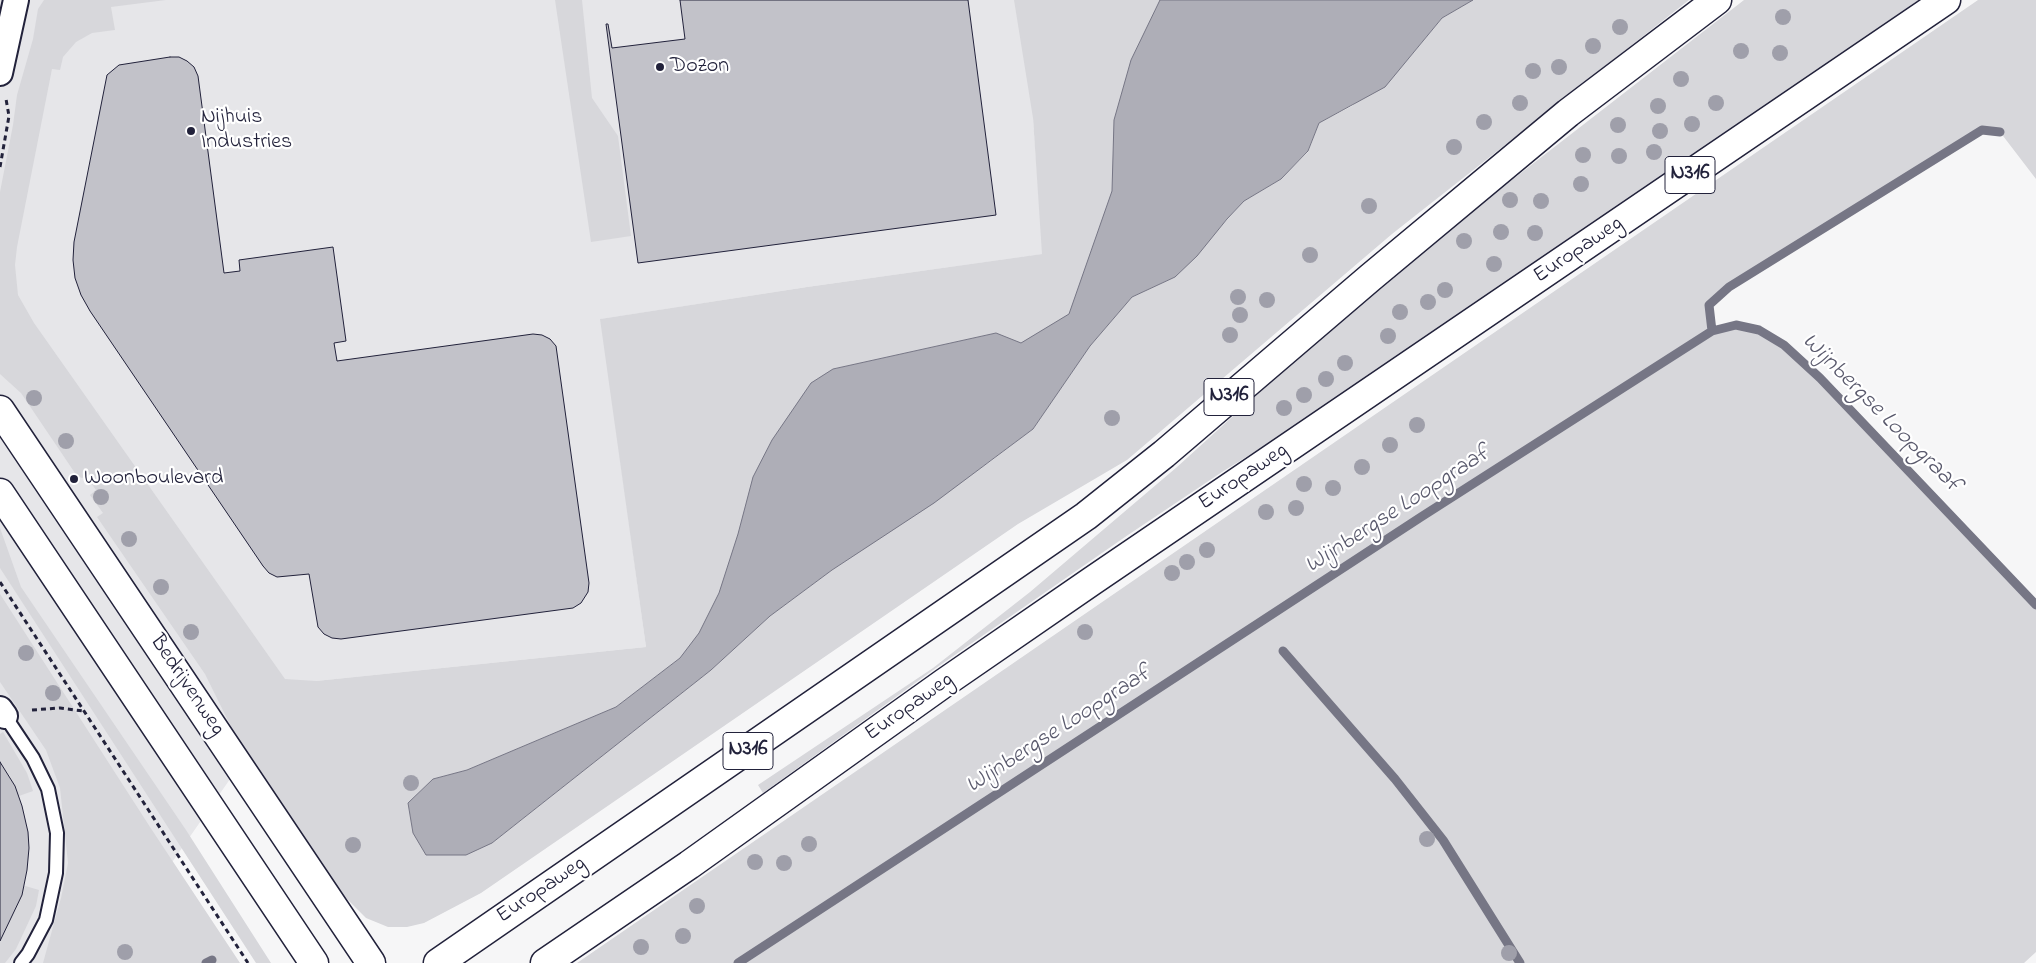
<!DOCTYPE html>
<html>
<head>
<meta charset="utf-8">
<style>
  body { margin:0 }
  canvas { display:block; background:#f6f6f7 }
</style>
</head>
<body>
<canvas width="2036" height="963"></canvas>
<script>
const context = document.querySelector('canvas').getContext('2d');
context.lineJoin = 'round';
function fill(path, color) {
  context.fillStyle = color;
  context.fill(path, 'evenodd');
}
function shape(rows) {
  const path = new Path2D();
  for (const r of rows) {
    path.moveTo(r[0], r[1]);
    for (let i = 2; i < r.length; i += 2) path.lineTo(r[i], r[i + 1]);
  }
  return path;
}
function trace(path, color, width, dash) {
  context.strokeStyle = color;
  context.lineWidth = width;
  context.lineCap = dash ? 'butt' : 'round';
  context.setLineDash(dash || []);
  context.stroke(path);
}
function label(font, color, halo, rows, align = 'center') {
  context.font = font + ' "Indie Flower",sans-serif';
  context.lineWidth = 4.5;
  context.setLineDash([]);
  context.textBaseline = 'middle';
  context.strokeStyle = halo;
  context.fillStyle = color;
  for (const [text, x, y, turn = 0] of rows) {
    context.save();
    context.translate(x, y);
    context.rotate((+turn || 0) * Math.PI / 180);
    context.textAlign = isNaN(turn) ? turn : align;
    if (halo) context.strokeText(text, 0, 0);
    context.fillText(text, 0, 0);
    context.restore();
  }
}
const built = shape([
  [0,0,1031,0,1033,118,1043,254,807,287,601,319,646,647,297,683,106,957,97,963,0,963]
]);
const green = shape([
  [44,0,166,0,111,7,115,30,92,33,76,42,63,57,60,70,52,69,17,247,15,265,18,295,34,323,285,679,316,681,646,647,600,319,807,287,1042,254,1033,118,1014,0,1175,0,1158,4,1154,12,1133,212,1039,381,996,333,833,369,767,591,616,707,467,770,433,779,408,803,413,833,492,843,711,670,770,616,832,570,991,461,1033,429,1090,346,1132,297,1175,277,1244,201,1281,179,1308,152,1319,123,1352,106,1409,58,1442,18,1473,0,1689,0,1392,234,1127,460,1018,524,481,893,424,923,407,927,388,927,366,918,340,892,294,830,250,765,205,674,97,517,103,513,90,495,96,490,86,476,82,478,77,476,21,393,0,374,0,192,13,125,17,95,33,39,38,9],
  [555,0,582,0,592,98,618,136,631,236,591,242],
  [1744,0,1919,0,1327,407,1222,472,1125,537,936,668,763,793,758,785,933,668,1030,592,1177,467,1318,339,1490,197],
  [1978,0,2036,0,2036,179,2000,132,1982,130,1729,287,1709,305,1713,331,1736,325,1759,330,1784,345,1820,378,2036,605,2036,952,2024,963,577,963],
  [0,528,21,587,186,830,271,963,256,963,0,568],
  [0,594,150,827,240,963,43,963,61,898,68,863,60,788,46,750,0,682],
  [3,732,27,773,33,791,19,796,10,776,0,762,0,734],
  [22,885,39,890,36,906,16,949,5,963,0,963,0,925]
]);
const water = shape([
  [1160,0,1473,0,1442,18,1385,87,1319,123,1308,151,1281,179,1244,201,1227,219,1197,256,1175,277,1132,297,1090,346,1033,429,934,503,832,570,770,616,711,670,492,843,466,855,426,855,413,833,408,803,433,779,467,770,616,707,680,658,699,633,719,593,738,534,753,477,772,440,811,383,833,369,996,333,1021,343,1069,314,1112,191,1114,120,1131,60,1160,0]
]);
const stream = shape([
  [1712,331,1709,305,1729,287,1982,130,2000,132],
  [1283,651,1395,779,1443,840,1520,963],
  [206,963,212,960],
  [738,963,1421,517,1712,331,1736,325,1759,330,1784,345,1820,378,2036,605]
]);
const building = shape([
  [680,0,968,0,996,215,638,263,606,24,608,24,612,48,685,39,680,0],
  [170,57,179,57,187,61,194,67,198,76,224,273,240,271,239,260,333,247,346,341,334,343,337,361,533,334,542,335,550,339,556,346,589,583,588,592,581,603,573,608,341,639,332,638,324,634,318,627,309,574,277,577,269,573,263,566,90,311,81,295,75,278,73,260,74,242,107,75,119,65,170,57],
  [0,762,15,786,22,806,28,832,29,848,27,870,22,895,0,941,0,762]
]);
const path = shape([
  [0,167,9,116,6,99],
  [0,582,248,963],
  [32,710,60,708,83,711]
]);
const service = shape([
  [5,716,33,758,48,789,57,833,56,873,46,920,28,954,21,963]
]);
const minor = shape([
  [0,73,16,0],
  [0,709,5,716]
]);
const secondary = shape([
  [0,410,371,963],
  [0,493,314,963]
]);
const primary = shape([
  [438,963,1086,516,1164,454,1371,277,1568,113,1717,0],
  [545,963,689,865,944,683,1092,581,1946,0]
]);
const trees = [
  [1783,17],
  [1620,27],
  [1593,46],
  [1741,51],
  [1780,53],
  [1559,67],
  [1533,71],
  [1681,79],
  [1520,103],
  [1716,103],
  [1658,106],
  [1484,122],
  [1692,124],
  [1618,125],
  [1660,131],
  [1454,147],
  [1654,152],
  [1583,155],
  [1619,156],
  [1581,184],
  [1510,200],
  [1541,201],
  [1369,206],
  [1501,232],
  [1535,233],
  [1464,241],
  [1310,255],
  [1494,264],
  [1445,290],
  [1238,297],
  [1267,300],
  [1428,302],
  [1400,312],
  [1240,315],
  [1230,335],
  [1388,336],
  [1345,363],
  [1326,379],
  [1304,395],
  [34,398],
  [1284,408],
  [1112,418],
  [1417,425],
  [66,441],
  [1390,445],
  [1362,467],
  [1304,484],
  [1333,488],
  [101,497],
  [1296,508],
  [1266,512],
  [129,539],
  [1207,550],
  [1187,562],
  [1172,573],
  [161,587],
  [191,632],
  [1085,632],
  [26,653],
  [53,693],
  [411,783],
  [1427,839],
  [809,844],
  [353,845],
  [755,862],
  [784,863],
  [697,906],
  [683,936],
  [641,947],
  [125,952],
  [1509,953]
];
const markers = [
  [660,67,5,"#22223b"],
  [191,131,5,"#22223b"],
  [74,479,5,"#22223b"]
];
const shields = [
  [1690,175,50],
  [1229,397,50],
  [748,751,50]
];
const shieldNames = [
  ["N316",1690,175],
  ["N316",1229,397],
  ["N316",748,751]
];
const poiNames = [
  ["Dozon",670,67],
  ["Nijhuis",201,118],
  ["Industries",201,143],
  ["Woonboulevard",84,479]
];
const streetNames = [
  ["Europaweg",1579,251,-34],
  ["Europaweg",1244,478,-34],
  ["Bedrijvenweg",186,686,56],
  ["Europaweg",910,708,-35],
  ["Europaweg",542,891,-34]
];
const waterNames = [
  ["Wijnbergse Loopgraaf",1880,414,45],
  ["Wijnbergse Loopgraaf",1398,511,-33],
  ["Wijnbergse Loopgraaf",1059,731,-33]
];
fill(built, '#e6e6e9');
fill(green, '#d7d7db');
fill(water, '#aeaeb7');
trace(water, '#767685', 1);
trace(stream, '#767685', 9);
fill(building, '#c2c2c9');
trace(building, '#22223b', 1);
trace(service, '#22223b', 16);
trace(minor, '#22223b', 28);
trace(secondary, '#22223b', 31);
trace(primary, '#22223b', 31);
trace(path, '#22223b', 3, [5, 4]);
trace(service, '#fff', 12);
trace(minor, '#fff', 24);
trace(secondary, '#fff', 28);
trace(primary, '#fff', 28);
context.fillStyle = '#9f9faa';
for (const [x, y] of trees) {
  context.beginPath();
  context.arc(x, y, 8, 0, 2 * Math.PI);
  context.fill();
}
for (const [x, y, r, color] of markers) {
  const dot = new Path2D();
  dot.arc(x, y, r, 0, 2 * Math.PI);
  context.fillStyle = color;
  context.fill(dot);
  trace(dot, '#fff', 2);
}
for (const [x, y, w] of shields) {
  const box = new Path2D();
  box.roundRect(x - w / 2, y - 18.5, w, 37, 4);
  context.fillStyle = '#fff';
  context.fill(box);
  trace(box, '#22223b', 1);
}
label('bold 21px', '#22223b', null, shieldNames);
label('22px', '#22223b', '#fff', poiNames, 'left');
label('22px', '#22223b', '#fff', streetNames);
label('italic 24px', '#5a5a6d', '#fff', waterNames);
</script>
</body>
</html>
